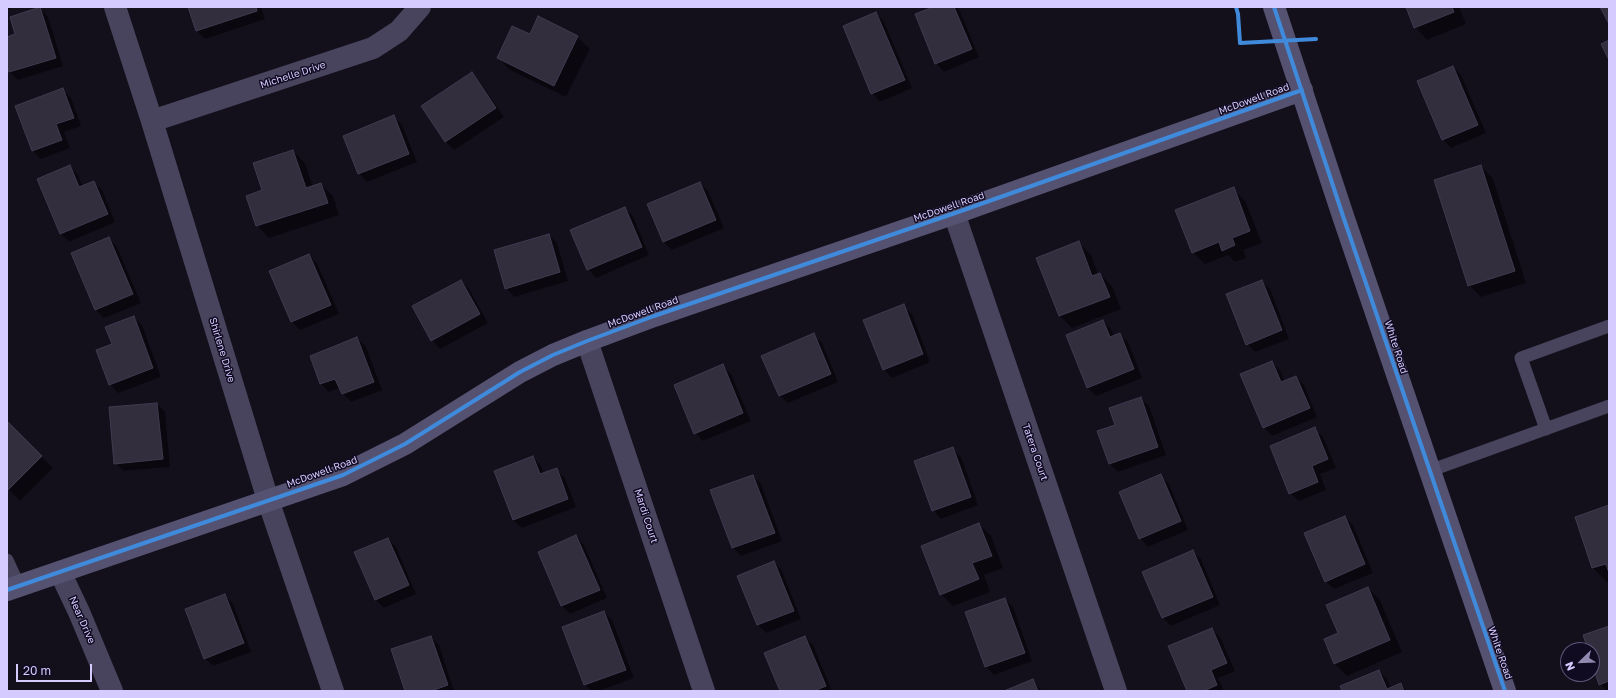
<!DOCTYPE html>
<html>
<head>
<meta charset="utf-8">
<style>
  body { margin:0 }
  #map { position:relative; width:1616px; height:698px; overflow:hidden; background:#13101c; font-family:"Golos Text",sans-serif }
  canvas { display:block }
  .frame { position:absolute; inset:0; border:8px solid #d6cbff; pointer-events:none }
  .north { position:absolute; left:1560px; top:642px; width:40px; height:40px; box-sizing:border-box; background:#110b21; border:1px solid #60587a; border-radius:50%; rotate:247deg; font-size:11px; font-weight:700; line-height:16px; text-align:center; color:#d6cbff }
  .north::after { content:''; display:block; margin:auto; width:14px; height:18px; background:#928ab0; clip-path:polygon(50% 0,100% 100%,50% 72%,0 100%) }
  .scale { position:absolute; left:16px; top:664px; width:76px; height:18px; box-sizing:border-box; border:2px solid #d6cbff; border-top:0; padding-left:5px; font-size:12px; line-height:14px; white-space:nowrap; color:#d6cbff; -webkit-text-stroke:3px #110b21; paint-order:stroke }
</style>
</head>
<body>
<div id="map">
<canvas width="1616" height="698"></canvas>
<div class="frame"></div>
<div class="north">N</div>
<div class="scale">20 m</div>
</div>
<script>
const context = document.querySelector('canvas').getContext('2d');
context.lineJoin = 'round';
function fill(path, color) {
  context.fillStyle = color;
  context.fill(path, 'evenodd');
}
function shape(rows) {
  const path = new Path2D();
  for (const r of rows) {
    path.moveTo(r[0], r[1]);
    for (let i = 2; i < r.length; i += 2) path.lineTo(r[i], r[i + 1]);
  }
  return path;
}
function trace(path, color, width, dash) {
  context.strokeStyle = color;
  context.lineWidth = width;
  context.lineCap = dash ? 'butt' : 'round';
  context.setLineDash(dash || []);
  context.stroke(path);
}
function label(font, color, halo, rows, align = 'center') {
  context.font = font + ' "Golos Text",sans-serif';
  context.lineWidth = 3;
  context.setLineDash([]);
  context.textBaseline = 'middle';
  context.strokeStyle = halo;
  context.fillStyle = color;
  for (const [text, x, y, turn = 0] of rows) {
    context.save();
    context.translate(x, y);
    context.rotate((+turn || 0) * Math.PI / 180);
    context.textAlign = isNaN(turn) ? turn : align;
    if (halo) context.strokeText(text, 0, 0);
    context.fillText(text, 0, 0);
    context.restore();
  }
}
const shadow = shape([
  [7,7,15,7,7,10],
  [189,7,261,7,265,19,205,39,197,31],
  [935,7,957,7,959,9,979,57,944,72,936,63],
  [1407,7,1459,7,1466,24,1427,40,1415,27],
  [40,8,48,17,63,66,18,80,10,72,7,63,7,38,17,35],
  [876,13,884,22,912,88,880,102,872,93],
  [530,35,577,37,590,49,566,97,510,70,498,58],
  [1453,67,1461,75,1486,133,1451,148,1443,139],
  [472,74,480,82,504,117,454,150,446,142,422,106],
  [63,90,71,98,81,126,64,132,70,148,41,159,33,151],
  [394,117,402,125,417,162,367,182,359,173],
  [293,151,305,163,313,187,321,184,333,196,339,215,269,238,257,225,264,191],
  [1481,166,1493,179,1526,283,1481,297,1469,285],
  [70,167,78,175,83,186,93,182,102,190,115,222,69,242,61,234],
  [700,183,708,191,724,228,672,250,664,242,648,205],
  [1233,189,1245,201,1262,243,1243,250,1246,258,1235,262,1228,255,1205,264,1193,252],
  [624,208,633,216,649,255,596,278,588,269],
  [549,235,557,243,568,281,514,297,506,288],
  [109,238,117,247,141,303,104,318,96,310,72,254],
  [1079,243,1091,255,1098,274,1100,274,1112,286,1121,309,1072,328,1060,316],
  [309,255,317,263,339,314,300,330,292,322,270,271],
  [461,281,469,289,488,323,440,349,432,340,414,307],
  [1262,281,1270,289,1289,339,1255,352,1247,344],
  [903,306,912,314,930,362,892,378,883,369],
  [133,317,142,325,161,377,118,393,110,384,113,344],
  [1103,321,1111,329,1114,336,1119,334,1128,342,1142,378,1096,396,1088,388],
  [813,335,822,343,838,382,788,403,779,395],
  [357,338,366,347,382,390,351,402,342,393,340,388,329,392,321,384,311,356],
  [1271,362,1280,370,1285,382,1296,377,1304,385,1317,417,1272,436,1264,427],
  [723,366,731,374,751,421,703,441,695,433],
  [1140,398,1149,406,1166,455,1118,472,1110,464,1099,432,1117,426],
  [157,404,165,412,170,467,124,471,115,463,110,408],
  [7,422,53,468,20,501,7,488],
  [1314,429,1323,437,1336,468,1320,474,1326,490,1299,501,1290,493],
  [953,449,961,457,978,505,941,519,933,510],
  [533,457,541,466,544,474,556,469,565,478,576,507,522,528,513,520],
  [1160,475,1169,484,1188,530,1148,547,1140,538],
  [753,476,761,484,782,541,741,556,733,548,712,491],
  [1609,506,1609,583,1608,583,1593,568,1576,518],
  [1345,517,1353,525,1373,573,1334,589,1325,581],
  [979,524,991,536,1003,568,984,575,990,592,953,606,941,594],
  [576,536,584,545,607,598,570,614,562,606],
  [388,539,396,547,416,594,384,608,375,599],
  [1193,551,1201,559,1220,605,1171,626,1163,618,1143,572],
  [774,562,782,571,801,619,766,633,758,625,739,577],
  [1368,588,1380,600,1402,652,1347,676,1335,664],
  [225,595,233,604,251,652,213,666,204,658],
  [1005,599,1013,607,1032,661,994,675,986,667,966,613],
  [604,612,612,620,634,678,599,691,592,691,585,685,563,627],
  [1609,627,1609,691,1607,691,1600,684,1592,660,1592,650,1589,650],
  [1212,629,1220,637,1235,671,1218,678,1224,691,1188,691],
  [431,637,439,645,454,691,406,691],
  [805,637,813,645,832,691,781,691],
  [1379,671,1387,679,1391,689,1401,684,1407,691,1343,691],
  [1032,680,1042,691,1007,691]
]);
const building = shape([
  [40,7,56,58,9,72,7,66,7,37,15,34,10,17,40,7],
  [188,7,256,7,257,11,196,31,188,7],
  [933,7,954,7,972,49,935,64,915,14,933,7],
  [1406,7,1452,7,1454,12,1414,28,1406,7],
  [1600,7,1609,7,1609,24,1600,7],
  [876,12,905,80,871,94,843,26,876,12],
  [538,16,578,36,554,86,497,58,512,26,530,34,538,16],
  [1609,40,1609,60,1601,44,1609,40],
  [1453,66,1478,125,1442,140,1417,81,1453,66],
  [472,72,496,108,445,142,421,106,472,72],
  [63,88,74,118,56,124,62,140,32,151,15,106,63,88],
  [394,115,409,154,358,174,343,136,394,115],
  [293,150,306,188,321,183,328,203,256,226,246,196,262,190,253,163,293,150],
  [70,165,79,187,94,181,108,214,60,234,37,179,70,165],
  [1481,165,1515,271,1468,286,1434,180,1481,165],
  [700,182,716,220,663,242,647,204,700,182],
  [1234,187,1250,231,1232,238,1235,245,1222,251,1219,242,1192,253,1175,210,1234,187],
  [625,207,642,247,587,270,570,230,625,207],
  [549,234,560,272,505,289,494,250,549,234],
  [109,237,133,294,95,310,71,253,109,237],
  [1079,241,1092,276,1100,273,1110,297,1059,316,1036,258,1079,241],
  [309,254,331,305,291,322,269,271,309,254],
  [461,280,480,314,431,341,412,306,461,280],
  [1262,280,1282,330,1246,345,1226,294,1262,280],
  [904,304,923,354,883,370,863,320,904,304],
  [134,316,153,368,109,385,96,350,112,344,105,327,134,316],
  [1103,320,1110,337,1120,333,1134,369,1087,388,1066,335,1103,320],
  [814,333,831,374,779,396,761,356,814,333],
  [357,337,374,382,342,394,335,379,320,384,310,356,357,337],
  [1272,361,1281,382,1296,376,1310,408,1263,428,1240,374,1272,361],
  [723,364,743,413,694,434,674,385,723,364],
  [1141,397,1158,447,1109,464,1097,431,1115,425,1109,408,1141,397],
  [157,403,163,459,114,464,109,407,157,403],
  [7,421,42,456,8,490,7,489,7,421],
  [1315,427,1328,459,1312,466,1318,482,1289,494,1270,446,1315,427],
  [953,447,971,497,932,511,914,461,953,447],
  [533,456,540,474,557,468,568,499,513,520,494,471,533,456],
  [1161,474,1181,521,1139,539,1119,492,1161,474],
  [753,475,775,533,732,548,710,490,753,475],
  [1609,505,1609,573,1606,564,1592,568,1575,517,1609,505],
  [1345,516,1365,564,1325,582,1304,533,1345,516],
  [979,523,992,556,972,563,979,579,940,595,921,546,979,523],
  [576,535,600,590,561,606,538,552,576,535],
  [388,538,409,585,375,600,354,552,388,538],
  [1193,550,1213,597,1162,618,1142,572,1193,550],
  [774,561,794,611,757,625,737,576,774,561],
  [1368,587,1390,640,1334,664,1324,639,1338,633,1326,605,1368,587],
  [225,594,244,643,204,659,185,609,225,594],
  [1005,598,1025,653,985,667,965,612,1005,598],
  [604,611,626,670,584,685,562,627,604,611],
  [1609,626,1609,681,1599,685,1592,663,1592,650,1588,650,1583,635,1609,626],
  [1212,628,1227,663,1211,670,1217,685,1204,691,1187,691,1168,646,1212,628],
  [431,636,448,685,431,691,405,691,391,649,431,636],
  [805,636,826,686,814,691,780,691,764,653,805,636],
  [1379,670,1387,689,1401,683,1404,691,1342,691,1340,686,1379,670],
  [1033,679,1038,691,1004,691,1033,679]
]);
const lane = shape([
  [1546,429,1521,358,1609,326],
  [1429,471,1609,406],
  [7,560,19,586]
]);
const street = shape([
  [115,7,152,121,268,500,333,691],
  [152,121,373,48,399,31,420,7],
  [954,213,1116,691],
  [587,341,704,691],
  [60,572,79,612,112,691]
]);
const secondary = shape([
  [1274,7,1343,216,1505,691],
  [7,590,343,475,405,444,520,372,553,355,587,341,654,316,961,211,1302,90]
]);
const cycleway = shape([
  [1236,7,1238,14,1240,43,1316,39],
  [1274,7,1343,216,1505,691],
  [7,590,343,475,405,444,520,372,553,355,587,341,654,316,961,211,1302,90]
]);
const streetNames = [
  ["Michelle Drive",293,75,-18],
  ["McDowell Road",1254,99,-20],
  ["McDowell Road",949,207,-19],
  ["McDowell Road",643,312,-20],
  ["White Road",1396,347,72],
  ["Shirlene Drive",222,350,73],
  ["Tatera Court",1035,452,71],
  ["McDowell Road",322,472,-20],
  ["Mardi Court",646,516,72],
  ["Near Drive",82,620,66],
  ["White Road",1500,653,71]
];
fill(shadow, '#0007');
fill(building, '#322e3e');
trace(building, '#403a50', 1);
trace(lane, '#48445d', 13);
trace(street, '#48445d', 22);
trace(secondary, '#555170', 22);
trace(cycleway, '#408adc', 4);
label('10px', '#d6cbff', '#110b21', streetNames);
</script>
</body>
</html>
